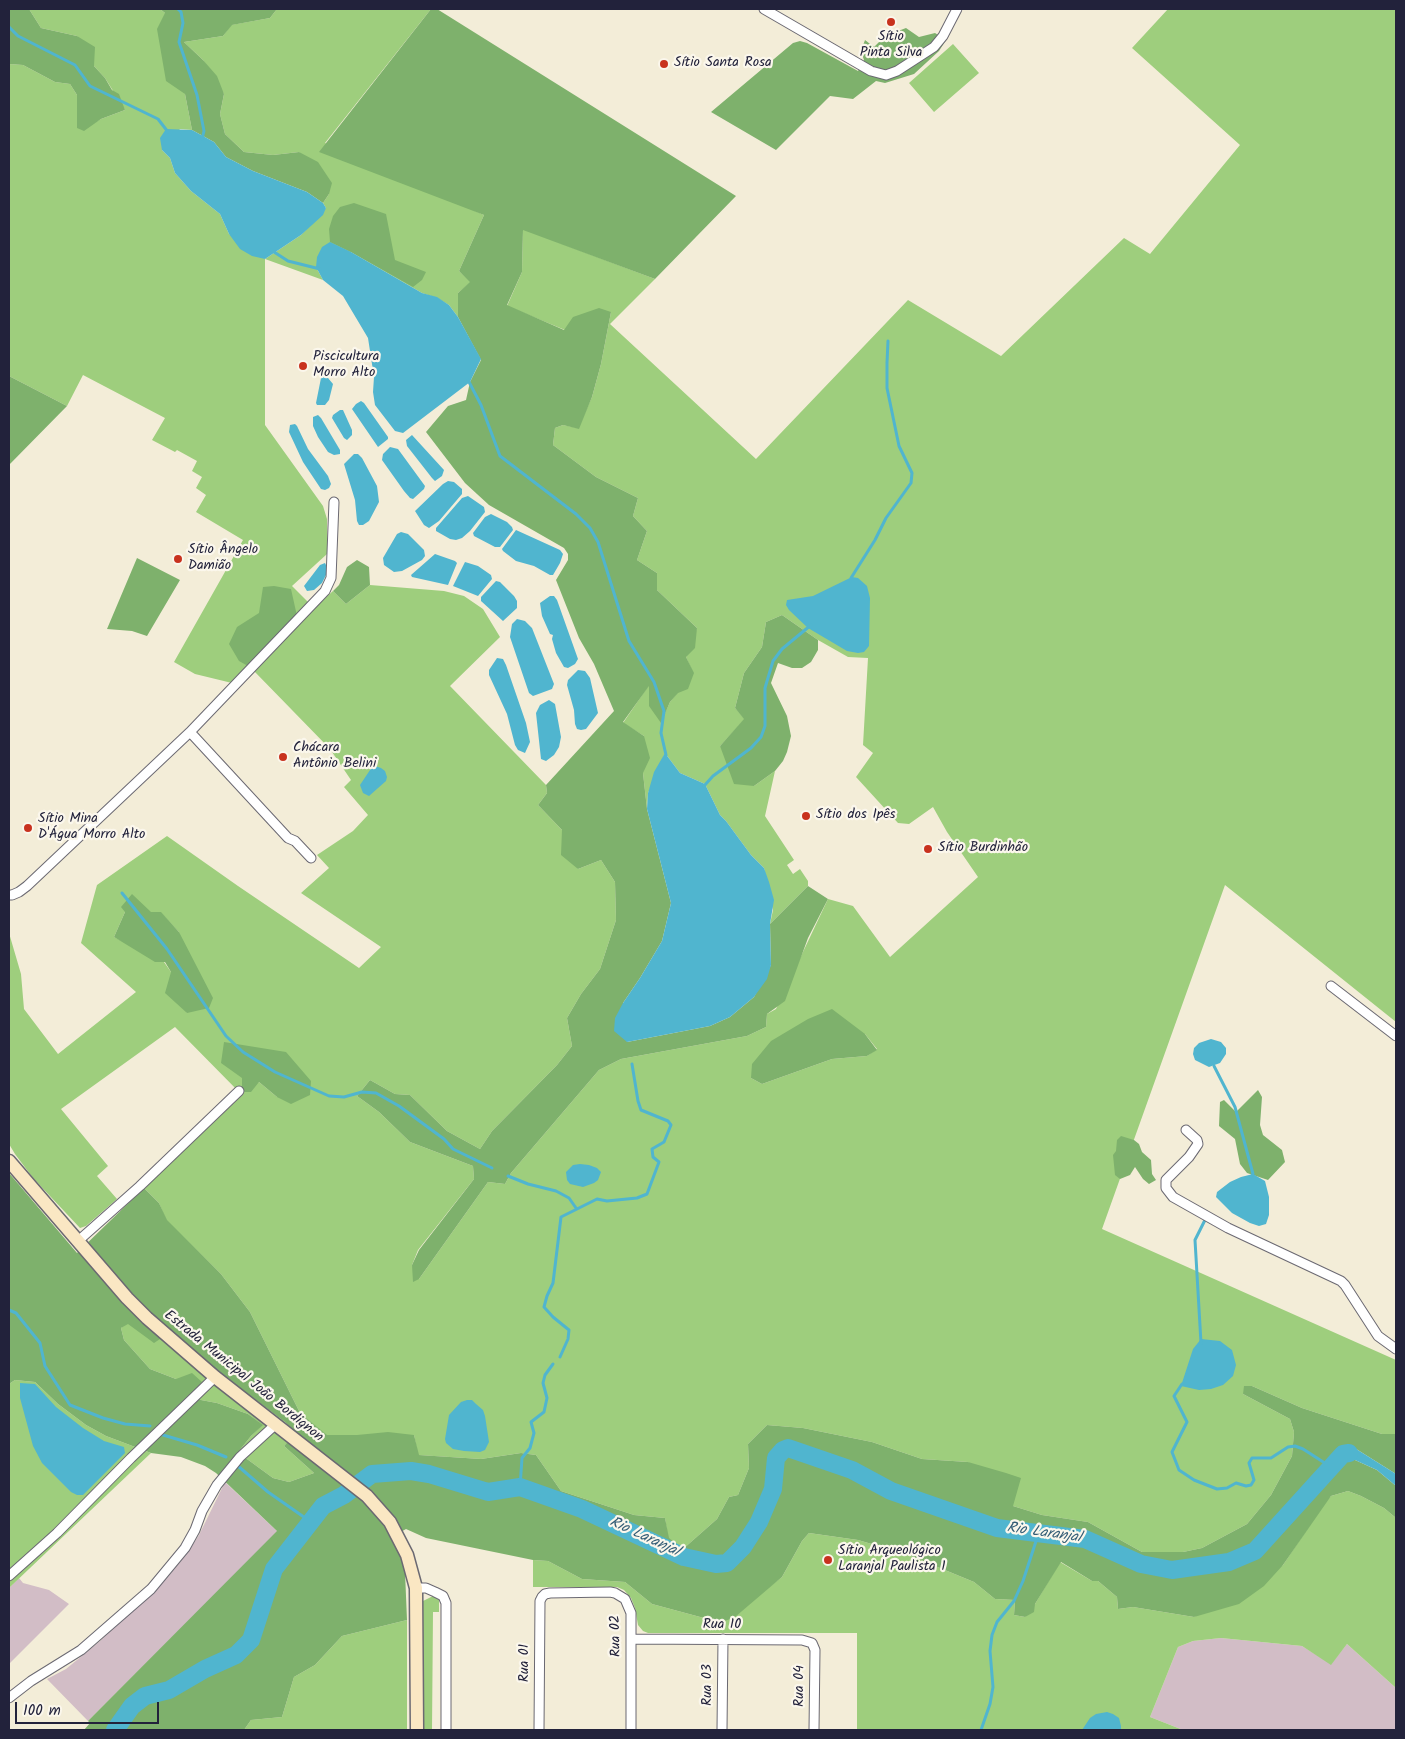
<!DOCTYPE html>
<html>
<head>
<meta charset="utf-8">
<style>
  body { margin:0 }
  #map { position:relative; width:1405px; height:1739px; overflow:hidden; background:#f3edd8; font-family:Kalam,sans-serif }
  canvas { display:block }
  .frame { position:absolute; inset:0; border:10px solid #22223b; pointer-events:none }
  .scale { position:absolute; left:15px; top:1702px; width:144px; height:22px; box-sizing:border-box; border:2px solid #22223b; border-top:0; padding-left:6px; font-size:15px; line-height:18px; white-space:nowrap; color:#22223b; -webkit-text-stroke:4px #fbf7ec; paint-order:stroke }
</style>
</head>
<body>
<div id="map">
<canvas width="1405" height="1739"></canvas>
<div class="frame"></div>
<div class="scale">100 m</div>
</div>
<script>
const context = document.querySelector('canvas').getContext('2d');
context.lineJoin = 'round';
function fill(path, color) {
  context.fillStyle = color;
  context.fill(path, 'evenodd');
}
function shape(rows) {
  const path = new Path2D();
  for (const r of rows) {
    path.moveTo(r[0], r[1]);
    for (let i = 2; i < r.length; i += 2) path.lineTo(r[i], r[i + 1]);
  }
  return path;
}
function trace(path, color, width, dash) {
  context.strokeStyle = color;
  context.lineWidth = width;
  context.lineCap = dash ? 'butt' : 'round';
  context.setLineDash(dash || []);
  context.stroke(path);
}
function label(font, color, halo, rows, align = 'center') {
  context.font = font + ' Kalam,sans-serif';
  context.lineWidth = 4.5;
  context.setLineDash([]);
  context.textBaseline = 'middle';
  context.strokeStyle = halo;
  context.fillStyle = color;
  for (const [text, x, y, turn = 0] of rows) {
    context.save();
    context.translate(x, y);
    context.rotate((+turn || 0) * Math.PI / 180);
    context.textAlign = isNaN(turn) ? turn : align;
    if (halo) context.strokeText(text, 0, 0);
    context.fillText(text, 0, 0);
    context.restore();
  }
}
const industrial = shape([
  [225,1482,278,1532,88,1721,47,1679,66,1669,100,1641,167,1578,188,1552,199,1535],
  [19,1578,23,1583,49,1590,69,1604,9,1664,9,1588],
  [1221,1638,1302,1646,1331,1664,1347,1644,1396,1688,1396,1730,1183,1730,1150,1717,1178,1647,1193,1641]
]);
const green = shape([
  [29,9,160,9,165,13,185,94,192,130,180,129,162,150,170,158,175,173,191,191,220,214,229,234,265,259,301,235,326,208,323,203,329,194,299,152,273,155,244,152,225,134,220,114,224,94,203,60,184,42,223,36,231,25,270,18,277,9,431,9,325,143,484,215,459,271,471,282,458,293,458,317,449,305,437,298,422,293,351,252,316,267,323,280,265,259,265,425,323,506,327,519,327,554,292,586,309,603,232,683,195,674,174,662,243,540,196,512,206,495,196,488,202,477,192,471,197,461,177,450,175,452,152,440,165,418,83,375,67,406,9,376,9,64,23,65,55,82,70,84,77,95,77,128,92,124,101,119,125,110,105,78,94,66,77,36,41,28],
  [1168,9,1396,9,1396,1022,1225,885,1102,1229,1396,1360,1396,1434,1382,1434,1302,1408,1252,1386,1243,1394,1290,1419,1294,1432,1292,1456,1271,1495,1247,1524,1202,1548,1183,1552,1142,1552,1088,1522,1042,1515,1013,1506,968,1462,922,1459,872,1442,803,1428,767,1425,748,1444,749,1468,738,1495,729,1497,717,1519,683,1549,668,1538,665,1518,634,1515,561,1491,536,1455,521,1453,481,1459,418,1455,414,1435,327,1436,300,1413,250,1312,221,1274,166,1220,159,1203,144,1188,242,1095,175,1027,61,1109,108,1166,97,1176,117,1199,86,1226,80,1228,33,1178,15,1154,9,1144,9,933,21,974,24,1009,58,1054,136,992,81,943,97,885,167,836,238,886,359,968,381,947,301,893,329,868,317,855,353,831,368,815,344,787,351,780,330,749,254,671,314,608,333,591,346,604,370,585,444,591,464,596,483,609,500,637,450,686,546,785,547,793,538,805,562,830,578,869,601,860,615,882,616,920,600,969,581,994,567,1018,572,1046,557,1065,492,1131,480,1149,447,1131,410,1095,395,1094,370,1080,357,1096,379,1112,410,1142,473,1166,474,1179,418,1250,412,1265,419,1279,488,1182,505,1184,511,1173,599,1070,621,1059,747,1036,766,1027,767,1014,776,1009,828,899,853,906,890,957,978,877,947,832,933,807,909,824,898,823,856,777,873,753,863,745,868,658,848,657,818,640,782,615,766,622,762,647,744,673,735,708,745,719,720,746,754,786,775,771,765,816,794,860,787,865,793,874,800,869,808,881,808,886,770,924,773,910,764,868,751,855,726,821,720,815,705,784,680,773,665,753,648,793,647,809,643,773,644,736,623,723,649,685,661,722,670,702,693,673,686,657,697,628,657,590,657,573,637,560,647,531,633,516,638,498,596,477,553,445,555,428,563,425,578,428,592,397,601,364,611,312,565,330,507,306,522,272,523,229,655,279,610,324,756,459,908,300,1001,356,1124,238,1150,254,1240,145,1132,48],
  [125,912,161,913,179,932,187,1013,171,972,164,962,114,937],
  [865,1034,877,1049,867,1056,832,1059,762,1084,751,1078],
  [242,1078,311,1081,277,1097,259,1082,242,1090],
  [953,44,979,73,934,112,909,83],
  [127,1323,172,1331,220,1373,285,1422,296,1434,284,1446,314,1473,289,1482,273,1478,247,1459,239,1451,251,1436,262,1425,248,1414,217,1403,201,1400,194,1392,176,1379,150,1369,124,1340,121,1328],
  [15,1380,35,1382,58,1404,86,1425,106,1436,151,1453,9,1588,9,1384],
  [1348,1491,1361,1496,1384,1508,1396,1518,1396,1688,1347,1644,1331,1665,1302,1646,1221,1638,1193,1641,1178,1647,1150,1717,1183,1730,857,1730,857,1633,648,1633,643,1631,638,1625,635,1608,631,1598,624,1590,617,1587,533,1587,533,1560,548,1561,582,1579,625,1582,652,1604,715,1621,725,1621,782,1577,802,1541,809,1533,858,1540,906,1554,974,1582,995,1599,1015,1600,1014,1615,1025,1617,1035,1604,1060,1562,1092,1581,1098,1581,1117,1597,1118,1609,1133,1607,1194,1617,1283,1565,1326,1501,1331,1496],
  [433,1596,439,1600,439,1612,433,1612,432,1730,423,1730,423,1601],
  [407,1620,407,1730,244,1730,251,1720,282,1717,294,1677,315,1665,342,1636]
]);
const forest = shape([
  [9,9,29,9,41,28,77,36,95,47,94,66,105,78,112,90,119,94,125,110,101,119,84,131,77,128,77,95,70,84,55,82,23,65,9,64],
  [160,9,277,9,270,18,232,25,223,36,184,42,203,60,217,76,224,94,220,114,225,134,244,152,273,155,299,152,318,162,332,183,329,194,323,203,307,192,253,171,226,157,214,142,192,130,185,94,166,81,157,29,165,13],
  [431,9,437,9,736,196,655,279,523,230,522,272,507,305,564,330,573,317,599,308,611,312,601,364,592,397,579,429,563,425,555,428,553,445,596,477,638,498,633,516,647,531,637,560,657,573,657,590,697,628,695,648,686,657,694,673,688,689,678,693,670,702,661,723,649,706,649,686,623,722,644,736,650,758,643,773,647,809,671,903,662,941,640,978,623,1003,627,1042,710,1026,730,1017,754,997,771,965,770,924,808,886,828,899,808,938,785,1001,767,1014,766,1027,747,1036,621,1059,599,1070,511,1173,505,1184,488,1182,419,1279,413,1282,412,1265,419,1250,474,1179,473,1166,410,1142,379,1112,357,1096,370,1080,395,1094,410,1095,447,1131,480,1149,492,1131,557,1065,572,1046,567,1018,581,994,600,969,616,920,615,882,601,860,578,869,561,855,562,830,538,805,547,793,546,785,614,711,594,664,579,638,556,580,568,560,568,554,564,548,489,505,465,483,426,432,448,406,466,400,470,382,481,360,458,317,458,293,470,282,459,271,484,215,319,152],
  [906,28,919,37,935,33,946,40,939,51,914,74,885,83,876,81,853,99,830,96,776,150,711,112,793,43,800,41,807,43,858,71,864,60,861,51,865,40,874,47,885,36],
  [354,203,386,214,395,260,426,272,422,280,413,287,351,252,330,242,329,229,333,216,340,207],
  [9,376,67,406,9,465],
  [137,558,180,580,147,636,132,631,107,629],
  [357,560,369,567,370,585,346,604,333,591,339,585,347,567],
  [274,586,291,589,297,616,248,666,239,661,229,644,237,627,259,613,263,587],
  [782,615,818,640,818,650,811,662,802,668,792,668,778,663,771,683,787,716,791,736,787,752,783,761,775,771,754,786,734,784,720,746,744,719,735,708,744,673,762,647,766,622],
  [132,894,151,912,161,912,179,932,213,998,209,1008,187,1013,165,993,171,972,165,962,155,962,114,937,125,912,121,907],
  [832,1009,865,1034,877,1050,867,1056,832,1059,762,1084,751,1078,752,1064,771,1041,808,1019],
  [224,1042,286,1052,311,1081,310,1095,291,1104,277,1097,259,1082,251,1092,245,1092,242,1090,242,1078,221,1063],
  [1258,1090,1262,1097,1260,1125,1263,1135,1282,1150,1285,1162,1268,1180,1247,1173,1240,1164,1235,1139,1219,1126,1220,1102,1224,1100,1236,1112],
  [1121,1136,1134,1140,1139,1144,1142,1152,1151,1160,1152,1174,1156,1180,1149,1184,1143,1179,1135,1167,1130,1175,1120,1179,1115,1175,1113,1155,1116,1151,1117,1140],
  [9,1173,77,1253,144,1188,159,1203,167,1220,221,1274,250,1312,300,1413,327,1435,357,1435,388,1432,414,1435,419,1455,481,1459,521,1453,536,1455,561,1491,634,1515,665,1518,669,1538,683,1549,717,1519,729,1497,738,1495,749,1468,748,1444,767,1425,803,1428,872,1442,922,1459,968,1462,1006,1473,1021,1478,1013,1506,1042,1515,1088,1522,1142,1552,1183,1552,1202,1548,1247,1524,1271,1495,1292,1456,1294,1432,1290,1419,1243,1394,1244,1386,1252,1386,1302,1408,1382,1434,1396,1434,1396,1474,1353,1447,1331,1466,1345,1459,1355,1460,1377,1470,1396,1486,1396,1518,1384,1508,1361,1496,1348,1491,1331,1496,1283,1565,1264,1586,1239,1604,1194,1617,1133,1607,1118,1609,1117,1597,1098,1581,1092,1581,1061,1562,1035,1604,1034,1612,1025,1617,1014,1615,1015,1600,995,1599,974,1582,906,1554,858,1540,809,1533,802,1541,782,1577,735,1617,725,1621,715,1621,652,1604,625,1582,582,1579,548,1561,533,1560,426,1538,406,1529,392,1537,401,1557,405,1572,407,1620,342,1636,315,1665,294,1677,282,1717,251,1720,244,1730,84,1730,90,1723,88,1721,277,1531,216,1473,205,1466,181,1457,151,1453,106,1436,86,1425,58,1404,35,1382,15,1380,9,1384],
  [128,1324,154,1343,172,1331,220,1373,285,1422,296,1433,284,1446,314,1473,289,1482,273,1478,247,1459,239,1451,251,1436,263,1425,248,1414,217,1403,201,1400,194,1392,202,1382,192,1373,176,1379,150,1369,124,1340,121,1328]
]);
const water = shape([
  [166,129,192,130,214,142,226,157,253,171,307,192,323,203,326,208,323,215,301,235,265,259,252,256,240,249,229,234,220,214,191,191,175,173,170,158,162,150,160,138],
  [330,242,351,252,422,293,437,297,449,305,458,317,481,359,470,382,403,433,395,431,375,405,373,392,374,377,368,338,343,296,323,280,316,267,317,257,322,247],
  [324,376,328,378,333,384,329,400,325,405,317,405,316,403,321,378],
  [361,401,364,403,388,437,388,439,378,447,352,409,356,404],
  [340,410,343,410,352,430,352,435,347,440,344,438,332,418,333,415],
  [318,415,321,418,340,450,340,454,334,455,328,452,318,437,313,426,313,417],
  [295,424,297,426,308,449,328,476,331,484,329,488,325,490,321,489,303,462,289,432,290,425],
  [412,435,444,470,442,476,435,481,432,478,407,446,406,440],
  [390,447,398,449,425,486,424,489,413,499,410,498,404,491,382,460,383,454],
  [354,454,358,454,362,458,377,486,379,502,369,521,363,525,359,525,357,521,355,500,344,464],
  [448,481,454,482,462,489,462,494,439,521,429,528,424,525,415,511,443,484],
  [468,496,484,507,485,512,470,531,462,538,456,540,450,539,436,531,436,528,462,498],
  [491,514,507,522,512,527,513,530,500,547,495,547,474,536,473,533,485,517],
  [516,530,560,550,563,554,560,563,553,575,550,575,534,566,516,561,503,551,502,549],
  [401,532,408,534,424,550,425,556,422,560,402,571,394,572,384,565,383,558,397,534],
  [435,554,455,561,457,563,448,585,412,577,411,575],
  [465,562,478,566,491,575,492,579,478,596,453,586],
  [325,563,326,565,326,575,322,583,314,590,307,591,304,586,320,565],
  [852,577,858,578,867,586,870,598,869,646,864,652,858,653,847,651,808,628,789,610,786,605,787,600,813,596],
  [496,581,500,582,514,596,517,601,517,608,503,621,481,601,481,597],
  [550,596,554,596,557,600,578,659,575,664,568,668,564,667,556,653,552,639,553,635,550,634,542,616,540,603],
  [517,619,525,621,532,628,554,684,552,689,533,696,529,693,510,637,512,624],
  [497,658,503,659,506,665,526,723,530,742,525,753,518,750,515,745,507,714,489,675,489,670],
  [578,670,585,671,590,678,598,713,586,729,581,730,577,729,575,724,574,710,567,685,568,680],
  [549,700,555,704,561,737,559,747,554,755,546,761,541,759,536,713,540,705],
  [665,753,680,773,705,784,720,815,726,821,751,855,764,868,769,882,774,900,770,924,771,965,767,979,754,997,730,1017,710,1026,627,1042,614,1031,615,1018,623,1003,640,978,662,941,671,903,647,809,648,793,654,772],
  [375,766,381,768,385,771,387,777,386,781,369,796,363,793,360,785,372,767],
  [1211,1039,1221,1042,1226,1048,1226,1054,1220,1063,1209,1067,1195,1060,1193,1054,1194,1048,1199,1043],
  [580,1164,589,1165,597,1168,601,1172,598,1180,594,1183,583,1187,570,1184,567,1180,566,1172,573,1165],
  [1253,1174,1265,1181,1269,1197,1269,1215,1266,1224,1259,1226,1250,1223,1232,1213,1216,1197,1217,1192,1230,1182,1241,1177],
  [1201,1339,1220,1341,1232,1350,1236,1365,1233,1376,1223,1385,1211,1389,1199,1390,1181,1386,1193,1349],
  [20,1383,35,1384,56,1407,83,1428,104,1441,124,1447,125,1453,83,1495,77,1495,71,1492,42,1463,33,1446,20,1398],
  [467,1400,472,1400,476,1404,483,1410,485,1416,489,1442,485,1450,480,1452,464,1451,453,1449,446,1443,445,1439,449,1415,461,1402],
  [1344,1447,1353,1447,1396,1474,1396,1486,1377,1470,1355,1460,1345,1459,1331,1467,1333,1457,1338,1450],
  [1107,1712,1113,1714,1119,1718,1121,1726,1121,1730,1082,1730,1090,1718,1096,1714]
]);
const stream = shape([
  [178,9,181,12,183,23,179,42,197,95,204,131,202,139],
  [9,27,18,36,75,65,90,86,158,119,168,132],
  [271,250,288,261,320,269],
  [468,380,481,405,500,456,576,514,590,528,598,542,629,641,654,682,664,711,661,733,666,755],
  [851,578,875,540,886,518,911,483,912,473,899,446,887,388,887,363,888,341],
  [704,786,713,776,751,748,761,737,765,726,765,688,773,661,782,649,811,625],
  [122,893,167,949,226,1036,243,1052,275,1072,329,1096,344,1097,362,1092,376,1093,399,1106,444,1139,453,1149,492,1168],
  [1214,1066,1235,1107,1253,1174,1251,1177],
  [508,1176,528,1184,556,1191,569,1198,576,1208],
  [9,1310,16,1313,40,1343,45,1366,70,1405,103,1418,125,1424,150,1426],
  [1201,1343,1195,1240,1205,1220],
  [560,1357,568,1339,569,1330,553,1317,544,1307,547,1296,553,1283,561,1217,597,1199,607,1201,637,1198,647,1194,659,1162,653,1157,652,1149,664,1142,671,1125,668,1121,641,1110,638,1101,632,1064],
  [1182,1384,1174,1396,1187,1422,1172,1452,1179,1470,1194,1480,1217,1489,1227,1488,1236,1483,1246,1486,1251,1485,1254,1480,1249,1463,1252,1458,1271,1458,1288,1447,1295,1446,1303,1449,1331,1467],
  [163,1435,197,1445,226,1457],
  [238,1466,268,1492,311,1522],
  [520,1487,522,1458,530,1448,534,1433,531,1422,544,1412,547,1398,543,1383,545,1375,553,1364],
  [981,1730,990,1704,993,1687,990,1651,992,1635,997,1622,1014,1601,1023,1581,1039,1532]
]);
const river = shape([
  [115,1730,132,1706,145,1696,169,1690,205,1669,236,1655,251,1640,274,1569,323,1506,344,1495,372,1474,411,1471,429,1474,488,1492,520,1487,582,1509,684,1557,716,1564,727,1563,743,1547,759,1522,773,1489,776,1458,783,1450,788,1448,852,1470,891,1491,997,1528,1085,1539,1141,1564,1172,1570,1229,1562,1255,1551,1343,1454,1349,1453]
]);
const minor = shape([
  [764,9,871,71,886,75,897,71,934,47,943,36,957,9],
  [190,732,288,838,295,841,311,858],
  [9,895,12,895,19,892,27,886,190,732,325,591,331,578,334,502],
  [1331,986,1396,1036],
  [1186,1130,1197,1140,1198,1144,1189,1157,1166,1180,1166,1188,1173,1197,1228,1228,1341,1281,1345,1285,1378,1336,1396,1349],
  [78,1241,140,1186,239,1091],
  [9,1576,57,1533,131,1458,215,1377],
  [416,1588,426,1588,435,1592,443,1596,446,1603,446,1730],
  [631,1639,802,1640,812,1643,815,1650,814,1730],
  [9,1698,31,1681,81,1650,151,1589,185,1548,195,1530,202,1511,217,1485,240,1457,275,1425],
  [539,1730,540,1601,542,1597,545,1594,550,1593,610,1592,615,1593,625,1599,631,1613,631,1730],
  [722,1730,723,1639]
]);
const secondary = shape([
  [9,1161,127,1298,147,1318,215,1377,367,1496,390,1522,407,1555,416,1588,417,1730]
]);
const markers = [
  [891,22,5,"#c8321e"],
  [664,64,5,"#c8321e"],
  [303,366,5,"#c8321e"],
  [178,559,5,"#c8321e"],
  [283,757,5,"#c8321e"],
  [806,816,5,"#c8321e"],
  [28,828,5,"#c8321e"],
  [928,849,5,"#c8321e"],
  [828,1560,5,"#c8321e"]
];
const poiNames = [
  ["Sítio",891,38,"center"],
  ["Pinta Silva",891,54,"center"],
  ["Sítio Santa Rosa",674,64],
  ["Piscicultura",313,358],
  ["Morro Alto",313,374],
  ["Sítio Ângelo",188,551],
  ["Damião",188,567],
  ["Chácara",293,749],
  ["Antônio Belini",293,765],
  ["Sítio dos Ipês",816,816],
  ["Sítio Mina",38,820],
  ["D'Água Morro Alto",38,836],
  ["Sítio Burdinhão",938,849],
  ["Sítio Arqueológico",838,1552],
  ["Laranjal Paulista 1",838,1568]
];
const streetNames = [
  ["Estrada Municipal João Bordignon",243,1377,39],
  ["Rua 10",722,1626],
  ["Rua 02",617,1636,-91],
  ["Rua 01",526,1663,-90],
  ["Rua 03",709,1685,-90],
  ["Rua 04",801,1686,-90]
];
const waterNames = [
  ["Rio Laranjal",1044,1534,8],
  ["Rio Laranjal",644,1538,25]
];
fill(industrial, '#d2bdc6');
fill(green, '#9ece7d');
fill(forest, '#7eb16c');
fill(water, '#50b5cf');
trace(stream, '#50b5cf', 3);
trace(river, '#50b5cf', 18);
trace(minor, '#6b6972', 11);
trace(secondary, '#6b6972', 15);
trace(minor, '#fff', 9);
trace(secondary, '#fae7c3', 12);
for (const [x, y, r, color] of markers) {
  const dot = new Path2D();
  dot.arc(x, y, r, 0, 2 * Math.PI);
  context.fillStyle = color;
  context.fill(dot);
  trace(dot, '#fbf7ec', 2);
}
label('14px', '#22223b', '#fbf7ec', poiNames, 'left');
label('14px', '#22223b', '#fbf7ec', streetNames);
label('italic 15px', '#345d76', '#fbf7ec', waterNames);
</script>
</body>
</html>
